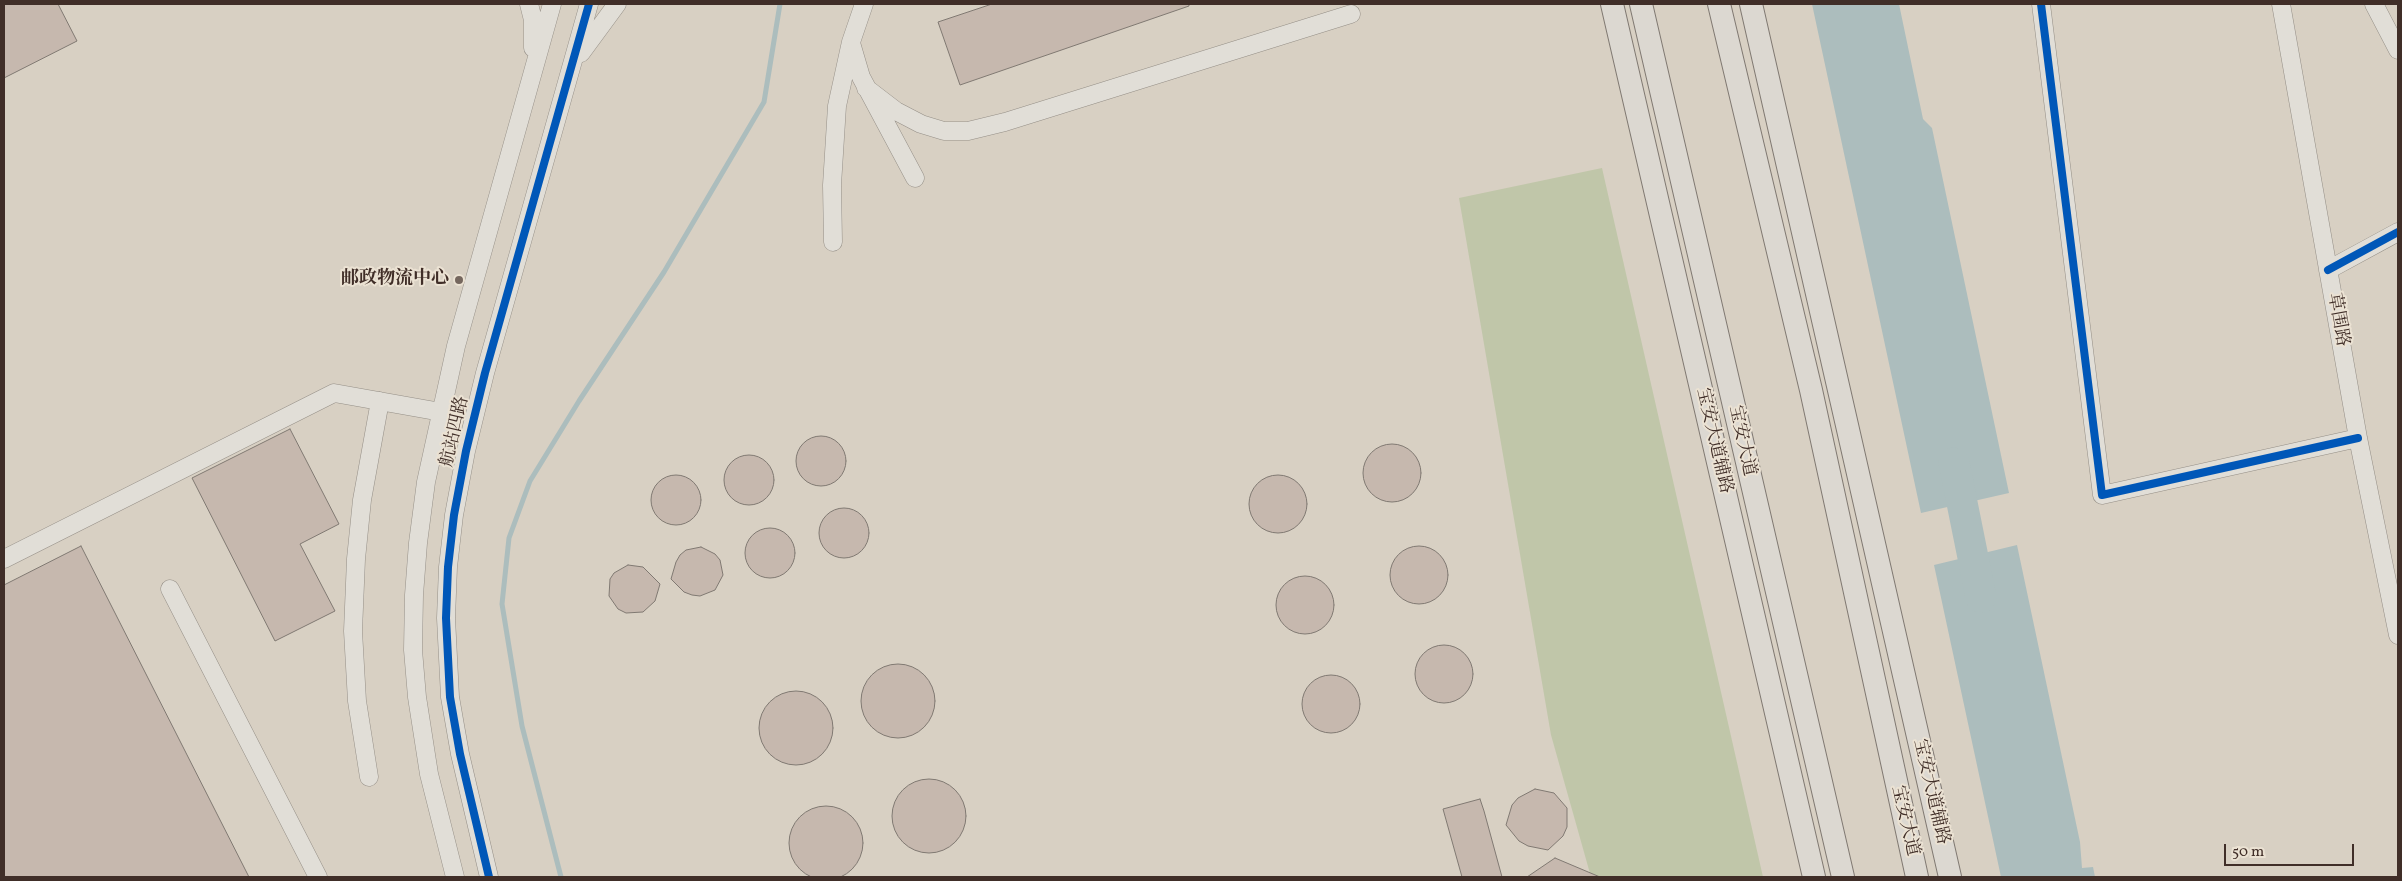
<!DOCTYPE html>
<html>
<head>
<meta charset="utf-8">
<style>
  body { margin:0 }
  #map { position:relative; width:2402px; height:881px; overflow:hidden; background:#d8d0c3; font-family:Vollkorn,serif }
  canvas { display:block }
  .frame { position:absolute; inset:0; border:5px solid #402e28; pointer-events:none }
  .scale { position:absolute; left:2224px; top:844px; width:130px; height:22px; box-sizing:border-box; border:2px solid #402e28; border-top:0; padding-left:6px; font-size:15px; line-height:18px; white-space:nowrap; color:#402e28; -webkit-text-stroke:4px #ebe2d3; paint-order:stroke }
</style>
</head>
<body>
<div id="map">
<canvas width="2402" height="881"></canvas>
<div class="frame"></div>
<div class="scale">50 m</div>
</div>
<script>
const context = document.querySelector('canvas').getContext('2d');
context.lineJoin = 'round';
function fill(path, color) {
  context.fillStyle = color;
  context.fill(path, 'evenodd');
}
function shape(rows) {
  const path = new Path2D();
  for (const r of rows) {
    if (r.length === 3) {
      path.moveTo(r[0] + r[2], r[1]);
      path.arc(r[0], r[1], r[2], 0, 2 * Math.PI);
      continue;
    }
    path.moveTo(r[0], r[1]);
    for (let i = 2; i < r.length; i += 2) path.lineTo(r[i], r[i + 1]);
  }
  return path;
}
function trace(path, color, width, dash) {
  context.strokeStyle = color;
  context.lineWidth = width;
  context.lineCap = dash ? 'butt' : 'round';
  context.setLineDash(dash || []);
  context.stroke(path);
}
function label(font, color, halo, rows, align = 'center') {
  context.font = font + ' Vollkorn,"Noto Serif SC",serif';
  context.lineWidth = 4;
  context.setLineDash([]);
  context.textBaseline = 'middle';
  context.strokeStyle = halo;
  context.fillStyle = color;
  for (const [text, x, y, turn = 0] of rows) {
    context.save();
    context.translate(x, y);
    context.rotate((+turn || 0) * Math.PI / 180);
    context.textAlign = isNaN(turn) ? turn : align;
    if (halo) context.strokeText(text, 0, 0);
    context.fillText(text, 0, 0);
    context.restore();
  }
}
const green = shape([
  [1602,168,1763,877,1591,877,1551,735,1459,198]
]);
const water = shape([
  [1812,4,1899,4,1923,119,1932,128,2009,493,1921,513],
  [2017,545,2080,842,2082,868,2093,867,2095,877,2001,877,1934,565]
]);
const stream = shape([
  [561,877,522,726,502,604,509,538,530,481,579,401,664,272,764,102,780,4]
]);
const river = shape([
  [1954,463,1981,597]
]);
const building = shape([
  [4,4,58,4,77,41,4,78,4,4],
  [992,4,1189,4,1189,6,960,85,938,22,992,4],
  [290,429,339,524,300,544,335,611,275,641,192,478,290,429],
  [821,461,25],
  [1392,473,29],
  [749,480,25],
  [1278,504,29],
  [676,500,25],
  [844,533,25],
  [770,553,25],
  [1419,575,29],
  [81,546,249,877,4,877,4,585,81,546],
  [701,547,715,554,720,560,723,575,715,590,700,596,692,595,684,592,671,579,676,562,680,555,686,550,701,547],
  [628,565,643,567,660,584,655,601,643,612,626,613,618,609,609,596,610,579,614,573,628,565],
  [1305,605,29],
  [1444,674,29],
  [898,701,37],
  [1331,704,29],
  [796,728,37],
  [929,816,37],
  [1535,789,1554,793,1567,808,1567,827,1563,836,1548,850,1528,846,1519,841,1506,825,1512,805,1518,798,1535,789],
  [1480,799,1484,811,1502,877,1462,877,1443,809,1480,799],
  [826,843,37],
  [1555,858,1600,877,1527,877,1555,858]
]);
const minor = shape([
  [529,4,533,20,533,48],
  [2041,4,2102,495,2358,438],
  [2281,4,2358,438,2398,635],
  [2374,4,2398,50],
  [851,43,861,77,915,178],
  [581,53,617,4],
  [866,88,896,111,921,124,944,131,968,131,1005,122,1351,14],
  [833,242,832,185,837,106,851,42,864,4],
  [2328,270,2398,232],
  [4,559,334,393,441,412],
  [170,589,318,877],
  [369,777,357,701,353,631,356,559,362,500,380,401],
  [455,877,429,774,417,697,413,650,414,595,418,543,426,482,456,346,552,4],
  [489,877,460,754,450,697,446,618,448,567,454,515,466,451,485,373,589,4]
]);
const major = shape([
  [1612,4,1814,877],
  [1641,4,1843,877],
  [1719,4,1811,390,1917,877],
  [1751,4,1950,877]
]);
const cycleway = shape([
  [2041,4,2102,495,2358,438],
  [2328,270,2398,232],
  [489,877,460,754,450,697,446,618,448,567,454,515,466,451,485,373,589,4]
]);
const markers = [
  [459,280,5,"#75675e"]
];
const poiNames = [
  ["邮政物流中心",449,280]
];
const streetNames = [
  ["草围路",2337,320,80],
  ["航站四路",456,432,-77],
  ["宝安大道辅路",1713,441,77],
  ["宝安大道",1741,441,78],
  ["宝安大道辅路",1930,792,77],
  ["宝安大道",1904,821,77]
];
fill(green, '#c0c6a9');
fill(water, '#acbdbd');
trace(stream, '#acbdbd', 5);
trace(river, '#acbdbd', 31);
fill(building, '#c6b8ae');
trace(building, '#807972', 1);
trace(minor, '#958f87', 19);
trace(major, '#807972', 24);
trace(minor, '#e1ded7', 18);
trace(major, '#dcd8d1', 22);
trace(cycleway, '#0057b8', 8);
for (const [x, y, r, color] of markers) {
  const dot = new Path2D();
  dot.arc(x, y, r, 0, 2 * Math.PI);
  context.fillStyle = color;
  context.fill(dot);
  trace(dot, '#ebe2d3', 2);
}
label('bold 18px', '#402e28', '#ebe2d3', poiNames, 'right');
label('18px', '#402e28', '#ebe2d3', streetNames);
</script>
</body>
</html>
